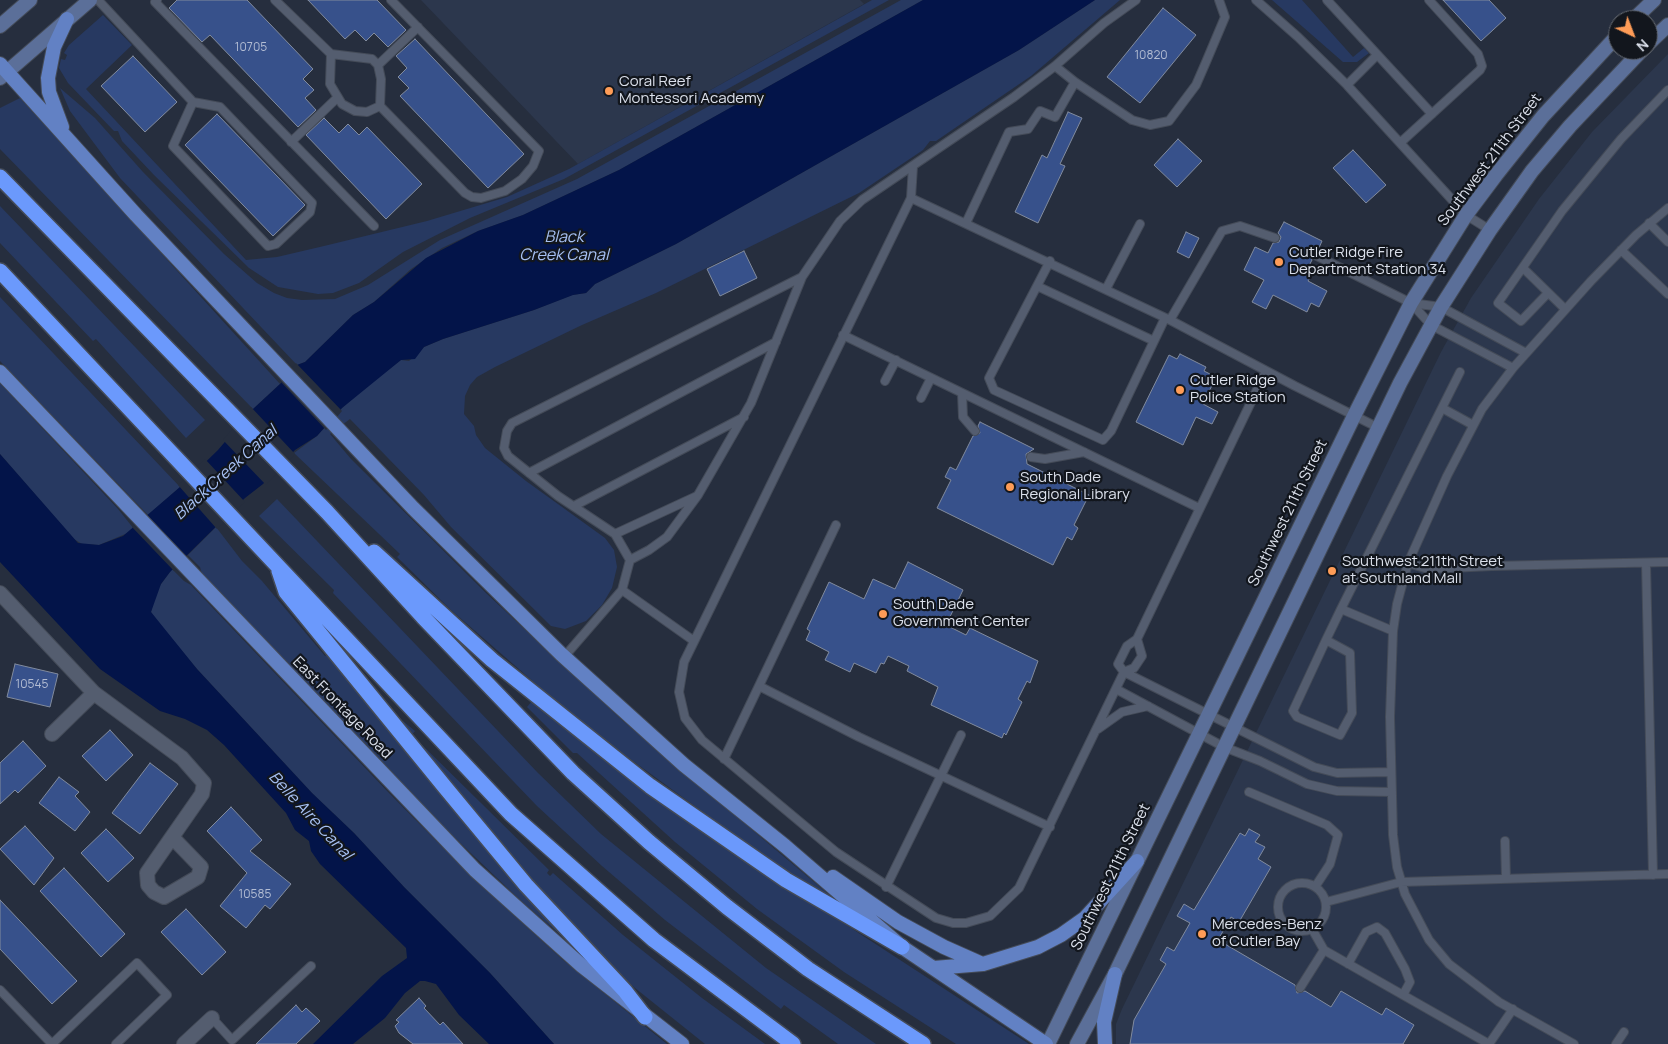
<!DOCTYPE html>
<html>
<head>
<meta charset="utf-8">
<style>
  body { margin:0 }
  #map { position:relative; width:1668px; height:1044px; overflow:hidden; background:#262e3e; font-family:Manrope,sans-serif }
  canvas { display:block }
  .north { position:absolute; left:1608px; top:10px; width:50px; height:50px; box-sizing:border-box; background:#12161d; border:1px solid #62676f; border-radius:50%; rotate:137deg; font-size:14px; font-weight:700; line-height:20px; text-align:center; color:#dbe0eb }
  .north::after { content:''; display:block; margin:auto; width:18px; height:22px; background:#fe9c57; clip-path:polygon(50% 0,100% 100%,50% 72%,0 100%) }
</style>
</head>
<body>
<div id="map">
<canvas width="1668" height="1044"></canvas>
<div class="north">N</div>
</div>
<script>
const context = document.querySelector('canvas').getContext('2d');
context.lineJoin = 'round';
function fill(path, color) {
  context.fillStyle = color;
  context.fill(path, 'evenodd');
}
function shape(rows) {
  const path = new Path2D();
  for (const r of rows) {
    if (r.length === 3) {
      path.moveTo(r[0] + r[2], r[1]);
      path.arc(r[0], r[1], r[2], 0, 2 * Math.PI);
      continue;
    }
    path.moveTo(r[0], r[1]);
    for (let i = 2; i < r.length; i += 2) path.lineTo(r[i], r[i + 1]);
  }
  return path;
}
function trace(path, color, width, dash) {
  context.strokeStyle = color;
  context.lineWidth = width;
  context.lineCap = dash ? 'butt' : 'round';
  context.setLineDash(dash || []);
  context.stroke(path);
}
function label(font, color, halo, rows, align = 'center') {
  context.font = font + ' Manrope,sans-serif';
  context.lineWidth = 4.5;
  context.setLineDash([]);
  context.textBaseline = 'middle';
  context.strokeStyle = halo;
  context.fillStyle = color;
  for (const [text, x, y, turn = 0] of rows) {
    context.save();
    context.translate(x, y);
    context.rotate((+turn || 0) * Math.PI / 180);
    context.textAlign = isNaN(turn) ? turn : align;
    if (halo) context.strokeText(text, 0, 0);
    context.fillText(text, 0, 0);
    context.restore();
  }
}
const built = shape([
  [421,0,860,0,864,4,578,164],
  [1668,54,1668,1044,1116,1044,1116,1024,1122,1009,1441,352,1471,298,1539,199,1592,132]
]);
const green = shape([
  [872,0,889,0,564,179,470,218,403,252,359,283,333,293,318,294,278,287,249,268,154,175,122,141,118,131,114,131,68,83,59,68,61,59,65,60,67,55,64,53,69,45,103,15,132,45,86,89,246,260,277,257,324,246,427,221,507,197,569,169],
  [901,0,923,0,619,170,523,215,478,231,442,248,411,269,374,302,353,315,305,362,297,365,120,178,70,111,60,88,95,118,143,172,224,254,257,283,274,293,287,298,302,300,335,299,368,285,440,240,577,179],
  [1095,0,1120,0,1031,76,936,141,930,141,923,150,859,193,656,293,582,325,495,367,477,377,470,385,465,396,464,414,474,426,476,435,485,448,526,481,605,538,614,550,617,567,612,588,602,605,586,621,565,629,551,626,451,527,424,495,350,419,330,434,351,459,487,594,623,721,833,898,780,868,582,724,451,610,397,557,400,554,294,453,317,436,342,408,368,385,401,360,409,361,424,347,443,339,534,310,572,295,586,293,595,284,676,244,1019,50],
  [1272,0,1302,0,1353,57,1364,48,1369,53,1357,62,1343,62],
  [20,98,280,384,253,409,0,149,0,108],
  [0,206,205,420,186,438,96,339,93,341,0,243],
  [0,297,180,487,148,515,0,361],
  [0,383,118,509,134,529,130,532,99,545,82,544,74,539,0,454],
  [277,499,538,773,601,834,766,968,876,1044,838,1044,784,1005,781,1009,665,920,602,866,537,806,333,593,334,590,259,516],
  [216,527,242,561,262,581,325,656,327,655,563,937,520,900,432,816,202,574,200,567,188,555],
  [172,569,184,581,191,585,388,792,475,880,563,960,667,1044,554,1044,490,973,404,887,354,833,312,793,197,669,156,620,151,612,156,591],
  [532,701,785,885,1029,1044,956,1044,844,972,757,909,675,842,577,753,573,753,527,707],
  [403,721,415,731,412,735,549,870,547,873,550,876,553,873,623,935,702,998,765,1044,705,1044,635,988,610,966,545,897,401,723]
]);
const water = shape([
  [923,0,1095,0,1019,50,676,244,595,284,586,293,573,295,534,310,443,339,424,347,415,359,401,360,342,408,317,436,295,450,263,484,245,498,170,572,161,584,151,612,197,669,312,793,354,833,404,887,490,973,554,1044,489,1044,459,1015,436,984,425,981,420,981,405,993,385,1018,353,1044,313,1044,382,976,407,958,406,948,320,864,311,851,309,841,295,830,286,813,224,745,207,730,185,719,160,711,100,669,0,562,0,454,78,543,99,545,123,536,180,487,218,450,253,409,280,384,297,365,305,362,353,315,374,302,426,258,478,231,523,215,619,170]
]);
const pier = shape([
  [296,363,342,411,326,430,280,381],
  [251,407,295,454,266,485,223,440],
  [205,459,245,502,217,529,178,485],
  [146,514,188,558,174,571,132,527]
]);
const building = shape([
  [177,0,247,0,313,69,303,79,314,90,305,98,316,110,298,127,210,35,202,42,169,8,177,0],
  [308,0,377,0,406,30,388,47,374,33,366,41,355,30,345,39,308,0],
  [1443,0,1489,0,1506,18,1481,41,1443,0],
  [1163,8,1196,35,1140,103,1107,77,1163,8],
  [415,39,524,154,488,188,400,96,409,88,398,77,407,68,396,56,415,39],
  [133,56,177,102,145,132,101,86,133,56],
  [1068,112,1082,118,1060,164,1065,166,1038,223,1015,212,1042,155,1047,158,1068,112],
  [217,114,305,205,273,236,185,145,217,114],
  [324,118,339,133,348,124,359,135,367,127,422,184,386,219,306,135,324,118],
  [1178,139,1202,161,1177,187,1154,165,1178,139],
  [1353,150,1386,185,1366,203,1333,168,1353,150],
  [1284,222,1322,241,1318,250,1310,252,1312,260,1305,273,1311,276,1308,281,1327,291,1319,307,1311,303,1307,312,1273,295,1266,309,1252,302,1264,280,1244,270,1255,247,1268,253,1273,243,1279,242,1281,237,1278,233,1284,222],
  [1186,232,1199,238,1189,258,1177,252,1186,232],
  [744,251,757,278,720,296,707,269,744,251],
  [1180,354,1206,367,1204,371,1216,377,1203,404,1218,412,1212,424,1196,417,1183,445,1136,422,1169,355,1177,359,1180,354],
  [980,422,1034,449,1026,454,1027,464,1089,495,1074,525,1078,528,1072,540,1067,537,1053,565,937,508,951,480,945,477,950,467,956,470,973,436,980,433,978,426,980,422],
  [908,562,963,590,946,625,966,635,970,628,1038,661,1030,683,1027,681,1018,699,1022,702,1006,735,1004,733,1002,738,931,705,938,687,907,671,909,666,888,656,884,664,881,663,876,673,854,663,850,672,825,660,829,652,806,640,810,631,807,629,829,582,864,599,873,579,895,589,908,562],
  [15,664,58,674,50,707,7,697,15,664],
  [110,730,133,755,106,781,82,756,110,730],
  [23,741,46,766,18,793,15,790,0,804,0,763,23,741],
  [150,763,178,784,140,834,112,813,150,763],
  [59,777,79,792,75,796,90,812,75,831,39,803,59,777],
  [231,807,262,840,250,851,291,884,270,909,265,905,246,928,220,906,247,873,207,831,231,807],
  [25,826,54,858,34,885,0,849,25,826],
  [106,829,134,858,108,882,81,853,106,829],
  [1249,829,1260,835,1255,842,1265,847,1258,859,1271,867,1239,922,1231,917,1218,940,1295,985,1297,993,1305,991,1331,1007,1341,991,1382,1015,1386,1008,1414,1025,1403,1044,1130,1044,1134,1020,1166,964,1160,960,1167,947,1174,951,1190,923,1177,916,1184,904,1194,910,1240,833,1245,836,1249,829],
  [64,868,125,934,101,957,40,891,64,868],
  [0,900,77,981,52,1004,0,949,0,900],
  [186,909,226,952,202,975,161,932,186,909],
  [419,998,426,1006,424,1008,440,1025,443,1022,463,1044,413,1044,399,1033,395,1026,399,1022,396,1020,419,998],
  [296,1005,302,1012,306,1008,320,1021,296,1044,256,1044,296,1005]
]);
const service = shape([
  [98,0,193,102,220,107,312,203,310,212,276,244,268,246,173,146,193,102],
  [157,0,155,2,374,226],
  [275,0,331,54,372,59,378,65,381,79,380,106,465,193,472,197,481,198,505,191,522,179,533,166,539,151,391,0],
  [1256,0,1298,37,1347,85,1466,215,1490,230],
  [1327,0,1432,114],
  [331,54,330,84,342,104,355,111,367,112,380,106],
  [378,65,418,27],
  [1055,66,1075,82,1132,120,1150,125,1169,121,1196,85,1206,62,1225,17,1219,0],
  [1347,85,1377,55],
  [291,142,337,98],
  [1400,143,1480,70,1482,66,1478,54,1429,0],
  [913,166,911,198,684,662,679,692,685,718,702,740,836,852,936,918,953,923,966,923,990,916,1019,888,1124,672,1134,668,1142,656,1137,639],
  [911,198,1170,320,1295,386,1379,428],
  [966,223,1009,132,1028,129,1040,111,1055,117,1075,82],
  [1649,223,1668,242],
  [1621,250,1668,294],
  [1315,255,1411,303,1431,325,1513,368],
  [1050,261,989,378,994,390,1103,440,1111,431,1165,318],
  [1523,268,1565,309],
  [1037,286,1154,341],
  [1106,289,1140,224],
  [1548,293,1521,321,1498,303,1562,211,1621,139,1668,90],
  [1411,303,1441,307,1526,353],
  [1170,320,1222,231,1240,226,1275,238],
  [843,335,1199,508],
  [1266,371,1137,639,1127,646,1118,664,1124,672,1314,767,1337,773,1391,772],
  [885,381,896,360],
  [962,393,963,417,975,431],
  [921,398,931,378],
  [1442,408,1473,425],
  [1031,457,1045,459,1084,452],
  [529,473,776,342],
  [574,506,744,417],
  [615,534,697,496],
  [630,560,649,550,667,537,698,495,751,403,802,277],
  [1408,563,1428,569,1492,566,1668,562],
  [1646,563,1653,875],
  [622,590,630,560,615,534,558,496,508,456,504,448,507,431,512,423,802,277,840,221,862,200,1014,97,1055,66,1104,23,1136,0],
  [1341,609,1393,631],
  [1326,640,1350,653,1352,713,1340,735,1297,717,1293,711,1326,640,1341,609,1460,372],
  [564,657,622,590,694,641],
  [759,686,859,737,1050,827],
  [1116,689,1224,747,1260,761,1307,784,1337,791,1392,792],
  [1098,729,1122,712,1148,706],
  [724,759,836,525],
  [1249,792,1327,825,1338,835,1330,864,1315,887],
  [1505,841,1506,878],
  [1302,907,24],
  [886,887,961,735],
  [1326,902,1401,882,1668,874],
  [1312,929,1324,950,1489,1044],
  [1348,964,1366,932,1377,927,1385,933,1405,969,1410,982,1403,995],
  [1300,988,1324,950],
  [0,990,52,1044],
  [212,1018,232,1040,311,966],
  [52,1044,137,963,167,995,116,1044],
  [1489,1044,1513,1009],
  [1574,1044,1499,1002,1449,964,1429,940,1405,894,1397,867,1393,835,1390,717,1393,631,1397,604,1408,563,1447,476,1482,409,1513,368,1591,281,1636,235,1668,208],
  [1616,1044,1624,1032]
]);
const minor = shape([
  [0,593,94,693,182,758,204,783,202,794,172,837],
  [52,734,94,693],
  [172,837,201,867,198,877,164,897,154,892,148,885,147,873,172,837]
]);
const tertiary = shape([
  [184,1044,212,1018]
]);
const secondary = shape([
  [1633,20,1654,0],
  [0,26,30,0],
  [1648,44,1668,25],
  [0,78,90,0],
  [1048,1044,1354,416,1411,303,1466,215,1496,175,1543,116,1618,35],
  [1077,1044,1115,974,1400,383,1441,307,1490,230,1532,171,1570,126,1642,50]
]);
const primary = shape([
  [0,64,136,215,413,508,561,654,684,765,785,846,902,947,1046,1044],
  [62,127,49,92,48,78,54,47,67,19],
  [0,372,475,870,582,966,682,1044],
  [833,877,898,922,944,947,980,963],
  [934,968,983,964,1038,947,1061,935,1085,918,1137,861],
  [1105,1044,1104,1022,1115,974]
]);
const motorway = shape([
  [0,177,327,512,423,617,573,773,649,842,727,907,808,969,923,1044],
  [0,271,511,814,654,940,793,1044],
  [374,552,492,660,650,786,786,880,902,947],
  [279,571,286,592,444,786,526,885,625,991,645,1017]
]);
const markers = [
  [609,91,5,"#fe9c57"],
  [1279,262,5,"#fe9c57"],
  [1180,390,5,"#fe9c57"],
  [1010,487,5,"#fe9c57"],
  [1332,571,5,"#fe9c57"],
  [883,614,5,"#fe9c57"],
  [1202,934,5,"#fe9c57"]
];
const numberNames = [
  ["10705",251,48],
  ["10820",1151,56],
  ["10545",32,685],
  ["10585",255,895]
];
const poiNames = [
  ["Coral Reef",619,82],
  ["Montessori Academy",619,99],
  ["Cutler Ridge Fire",1289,253],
  ["Department Station 34",1289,270],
  ["Cutler Ridge",1190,381],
  ["Police Station",1190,398],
  ["South Dade",1020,478],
  ["Regional Library",1020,495],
  ["Southwest 211th Street",1342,562],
  ["at Southland Mall",1342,579],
  ["South Dade",893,605],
  ["Government Center",893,622],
  ["Mercedes-Benz",1212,925],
  ["of Cutler Bay",1212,942]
];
const streetNames = [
  ["Southwest 211th Street",1490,160,-53],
  ["Southwest 211th Street",1288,513,-64],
  ["East Frontage Road",342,708,46],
  ["Southwest 211th Street",1111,877,-64]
];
const waterNames = [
  ["Black",564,238],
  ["Creek Canal",564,256],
  ["Black Creek Canal",226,473,-42],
  ["Belle Aire Canal",310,816,47]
];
fill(built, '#2c374d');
fill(green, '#273961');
fill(water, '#031449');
fill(pier, '#262e3e');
fill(building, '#37518b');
trace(building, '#818b9e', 1);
trace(service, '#444b58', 10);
trace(minor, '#444b58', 16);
trace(tertiary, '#444b58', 16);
trace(secondary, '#444b58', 16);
trace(primary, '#444b58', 16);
trace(motorway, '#444b58', 18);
trace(service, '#545d6f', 8);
trace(minor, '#545d6f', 14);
trace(tertiary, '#545d6f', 14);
trace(secondary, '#5b6f99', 14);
trace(primary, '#6281c4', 14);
trace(motorway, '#6b99fc', 15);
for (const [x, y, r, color] of markers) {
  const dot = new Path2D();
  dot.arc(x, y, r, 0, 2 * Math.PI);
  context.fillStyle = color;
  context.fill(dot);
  trace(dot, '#12161d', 2);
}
label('12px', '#b2bcd3', null, numberNames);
label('15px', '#dbe0eb', '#12161d', poiNames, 'left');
label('15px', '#dbe0eb', '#12161d', streetNames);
label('italic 16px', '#a6c0f3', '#12161d', waterNames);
</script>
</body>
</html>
